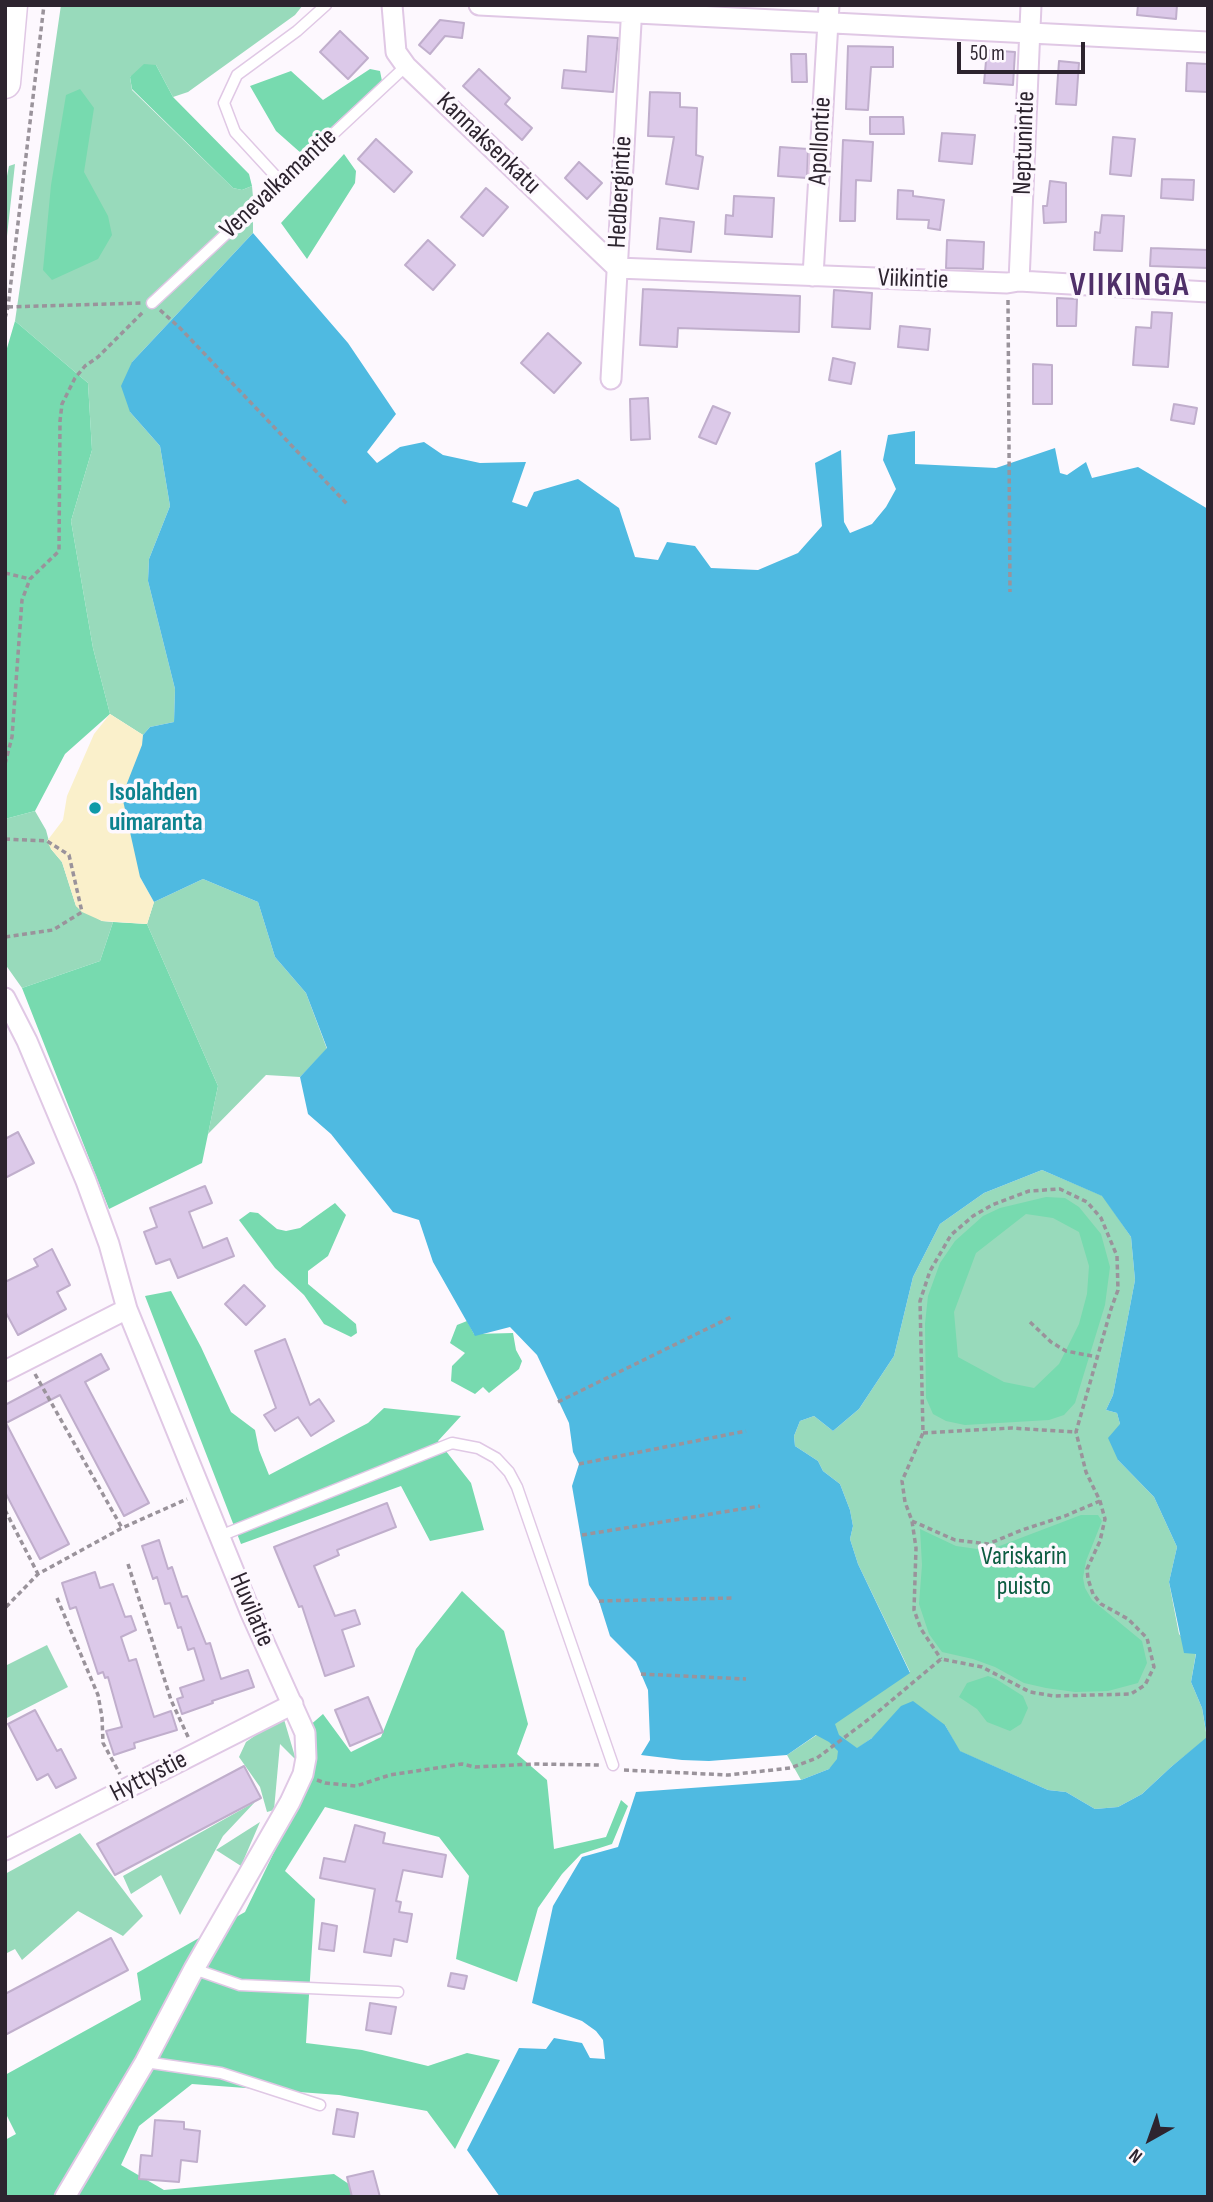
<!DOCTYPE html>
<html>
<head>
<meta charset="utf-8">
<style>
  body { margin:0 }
  #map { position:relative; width:1213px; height:2202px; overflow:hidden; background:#fdf8fe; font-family:"Sofia Sans Condensed",sans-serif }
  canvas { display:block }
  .frame { position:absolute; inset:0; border:7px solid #2d242f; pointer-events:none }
  .north { position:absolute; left:1115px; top:2104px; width:70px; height:70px; -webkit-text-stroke:5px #fdf8fe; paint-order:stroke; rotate:220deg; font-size:19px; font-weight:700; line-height:28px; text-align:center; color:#2d242f }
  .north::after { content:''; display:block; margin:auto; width:24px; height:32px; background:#2d242f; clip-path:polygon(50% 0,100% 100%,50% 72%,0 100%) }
  .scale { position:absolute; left:957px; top:42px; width:128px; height:32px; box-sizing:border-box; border:4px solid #2d242f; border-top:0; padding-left:9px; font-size:21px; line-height:24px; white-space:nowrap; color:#2d242f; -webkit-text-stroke:5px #fdf8fe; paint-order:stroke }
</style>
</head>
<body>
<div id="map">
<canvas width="1213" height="2202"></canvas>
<div class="frame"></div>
<div class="north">N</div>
<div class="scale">50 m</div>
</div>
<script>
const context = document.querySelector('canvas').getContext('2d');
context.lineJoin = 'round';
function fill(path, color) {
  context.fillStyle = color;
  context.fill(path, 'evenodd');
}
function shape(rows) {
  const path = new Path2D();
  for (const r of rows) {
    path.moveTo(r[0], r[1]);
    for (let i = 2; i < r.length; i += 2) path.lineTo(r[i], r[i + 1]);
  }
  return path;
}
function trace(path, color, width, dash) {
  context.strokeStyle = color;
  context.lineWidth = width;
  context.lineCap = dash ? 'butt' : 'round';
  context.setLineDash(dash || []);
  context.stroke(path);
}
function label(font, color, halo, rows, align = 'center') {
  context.font = font + ' "Sofia Sans Condensed",sans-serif';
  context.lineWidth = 7;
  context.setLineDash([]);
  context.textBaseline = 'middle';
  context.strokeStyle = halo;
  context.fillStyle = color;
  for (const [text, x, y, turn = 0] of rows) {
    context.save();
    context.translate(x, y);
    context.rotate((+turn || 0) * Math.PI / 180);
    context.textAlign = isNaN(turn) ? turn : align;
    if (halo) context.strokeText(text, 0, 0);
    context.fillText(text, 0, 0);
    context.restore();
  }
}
const green = shape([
  [61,5,303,5,295,15,188,92,173,97,156,65,130,77,132,90,233,188,242,190,252,186,253,197,253,233,132,362,130,412,160,446,170,506,149,559,148,581,175,689,174,722,150,727,143,735,110,714,93,648,71,521,92,450,88,383,15,321],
  [15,164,5,254,5,186,9,166],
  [35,811,46,830,51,849,62,862,76,906,102,921,113,922,100,961,22,988,5,964,5,819],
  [203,879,258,902,275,957,306,993,327,1049,300,1077,266,1075,208,1134,218,1086,147,924,154,902],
  [1042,1170,1103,1196,1131,1237,1135,1280,1113,1395,1106,1410,1117,1413,1120,1424,1118,1460,1154,1497,1177,1547,1169,1582,1179,1634,1196,1653,1191,1682,1202,1708,1207,1738,1171,1767,1142,1794,1118,1807,1095,1809,1066,1792,1048,1790,959,1751,945,1725,872,1738,829,1769,801,1780,787,1755,910,1672,858,1564,850,1539,853,1526,850,1510,840,1484,823,1471,818,1461,795,1446,794,1436,800,1421,814,1416,833,1431,859,1409,894,1356,913,1277,940,1224,984,1193],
  [47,1645,68,1687,5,1719,5,1666],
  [283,1716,296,1760,280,1744,274,1810,267,1812,260,1787,239,1757,246,1742],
  [255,1802,223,1836,180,1915,161,1875,131,1894,123,1876],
  [260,1822,241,1866,216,1850],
  [80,1833,143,1916,123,1936,78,1911,22,1960,15,1949,5,1954,5,1874]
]);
const forest = shape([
  [144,64,156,65,173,97,249,174,252,186,242,190,233,188,132,89,130,77],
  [370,69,380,71,382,81,302,154,276,131,250,86,291,71,323,100],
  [80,89,94,108,84,172,108,216,112,235,98,259,52,280,43,270,51,185,66,95],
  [344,154,356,171,355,183,307,259,281,223],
  [15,321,88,383,92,450,71,521,93,648,110,714,65,754,35,811,5,819,5,355],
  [113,922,147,924,218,1086,202,1163,109,1209,22,988,100,961],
  [1046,1197,1065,1198,1079,1207,1101,1234,1110,1267,1105,1305,1075,1403,1064,1415,1049,1420,965,1425,946,1421,933,1414,926,1398,925,1324,928,1296,940,1263,955,1241,983,1216,1000,1208],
  [1026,1214,1053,1218,1079,1232,1089,1266,1087,1294,1079,1324,1059,1364,1034,1388,1004,1382,958,1357,954,1312,976,1253],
  [335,1203,346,1215,328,1256,308,1271,308,1284,356,1324,357,1333,351,1337,324,1324,304,1295,275,1268,239,1220,250,1212,258,1213,277,1229,286,1231,300,1228],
  [171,1291,201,1347,231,1412,255,1430,259,1450,269,1475,368,1423,384,1408,461,1416,438,1441,471,1483,484,1530,430,1541,401,1486,241,1544,145,1296],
  [467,1321,474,1334,513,1333,516,1350,522,1361,519,1369,489,1393,483,1387,475,1394,451,1381,452,1366,465,1353,450,1343,457,1325],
  [1081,1515,1098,1515,1102,1521,1086,1561,1083,1578,1085,1588,1092,1600,1142,1641,1147,1663,1138,1683,1108,1691,1075,1692,1046,1688,1024,1683,995,1667,973,1659,942,1652,929,1634,919,1604,922,1565,920,1529,956,1546,977,1549,997,1547],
  [462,1591,504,1631,528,1724,517,1754,547,1780,554,1849,606,1837,621,1800,628,1806,612,1844,581,1854,562,1874,538,1908,517,1982,456,1959,469,1876,439,1837,325,1807,285,1871,315,1899,306,2043,362,2050,428,2066,467,2053,500,2060,455,2149,427,2111,339,2095,192,2084,139,2126,121,2165,164,2190,334,2174,368,2197,5,2197,5,2140,16,2134,5,2112,5,2075,141,2000,137,1973,245,1912,311,1776,308,1727,323,1714,351,1752,381,1737,416,1649],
  [988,1676,996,1679,1023,1696,1028,1708,1021,1724,1010,1731,987,1722,977,1709,959,1697,967,1683]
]);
const sand = shape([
  [110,714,143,735,140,877,154,902,147,924,102,921,82,912,76,906,62,862,51,849,47,841,63,820,67,796,94,734]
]);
const water = shape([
  [253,233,348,343,396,414,367,452,377,463,400,447,424,442,443,455,480,463,526,462,512,502,527,507,534,492,578,479,619,508,635,557,658,560,667,542,695,546,711,568,758,570,798,553,822,526,815,463,841,450,844,522,850,533,872,524,886,507,896,489,883,460,888,435,915,431,915,464,996,468,1055,448,1060,473,1067,475,1086,462,1092,478,1138,467,1208,509,1208,2197,500,2197,467,2150,519,2048,546,2049,554,2038,582,2043,590,2058,605,2059,603,2040,596,2031,582,2021,532,2003,553,1906,582,1857,618,1847,636,1792,801,1780,829,1769,837,1759,838,1751,829,1742,816,1735,787,1755,709,1761,682,1760,641,1755,650,1740,648,1690,636,1662,610,1636,599,1601,589,1585,572,1486,579,1464,573,1452,569,1423,537,1355,510,1327,475,1336,433,1262,419,1220,393,1212,331,1134,308,1114,300,1077,327,1048,306,993,275,957,258,902,203,879,154,902,140,877,122,796,142,745,143,735,150,727,174,722,175,689,148,581,149,559,170,506,160,446,130,412,121,386,132,362],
  [1042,1170,1102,1196,1131,1237,1135,1280,1113,1395,1106,1410,1117,1413,1120,1424,1108,1438,1118,1460,1154,1497,1177,1547,1169,1582,1184,1653,1196,1654,1191,1682,1202,1708,1207,1737,1171,1767,1142,1794,1118,1807,1095,1809,1066,1792,1048,1790,960,1751,945,1725,913,1701,901,1706,872,1738,857,1748,839,1735,835,1724,910,1673,858,1564,850,1539,853,1526,850,1510,840,1484,823,1471,818,1461,795,1446,794,1436,800,1421,814,1416,833,1431,859,1409,894,1356,913,1277,940,1224,984,1193]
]);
const building = shape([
  [1138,5,1177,5,1176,19,1137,15,1138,5],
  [440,20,464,23,462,38,445,36,430,54,419,45,440,20],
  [340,31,368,58,348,79,320,52,340,31],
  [588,36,618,38,613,92,562,88,564,70,586,72,588,36],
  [848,46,893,47,893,67,871,67,868,110,846,109,848,46],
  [987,50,1015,52,1013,85,984,83,987,50],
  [791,54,806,54,807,82,792,82,791,54],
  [1059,61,1079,63,1076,105,1056,104,1059,61],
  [1187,63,1208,64,1208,92,1186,91,1187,63],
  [479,69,510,98,505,104,532,128,522,140,463,86,479,69],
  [650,92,680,93,680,107,697,108,696,155,703,157,698,189,666,184,674,137,648,136,650,92],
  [870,117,903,117,904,134,870,134,870,117],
  [942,133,975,135,972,164,939,161,942,133],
  [1113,137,1135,139,1131,176,1110,174,1113,137],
  [376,139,412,172,394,192,358,159,376,139],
  [843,140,873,142,871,181,856,180,855,221,840,221,843,140],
  [780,147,808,149,807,178,778,176,780,147],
  [579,162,602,183,587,199,565,178,579,162],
  [1162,179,1194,180,1193,200,1161,198,1162,179],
  [1050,181,1066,183,1066,222,1044,223,1043,206,1047,206,1050,181],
  [486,188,508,207,483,236,461,217,486,188],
  [898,190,913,191,913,196,944,200,940,230,928,228,929,220,897,219,898,190],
  [734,196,774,198,772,237,725,234,726,215,733,216,734,196],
  [1102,215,1124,216,1122,251,1094,250,1095,232,1100,233,1102,215],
  [660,218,694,222,691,252,657,249,660,218],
  [428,240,455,265,433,290,405,265,428,240],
  [947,240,984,242,983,269,946,268,947,240],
  [1151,248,1208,250,1208,268,1150,266,1151,248],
  [643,289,800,296,799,332,678,328,677,347,640,345,643,289],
  [834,290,872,293,870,329,832,327,834,290],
  [1057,298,1077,299,1076,326,1057,326,1057,298],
  [1152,312,1172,313,1168,367,1133,365,1136,327,1151,328,1152,312],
  [900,326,930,329,928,350,898,347,900,326],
  [548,333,581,363,554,393,521,363,548,333],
  [833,358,855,363,851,384,829,380,833,358],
  [1033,364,1052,365,1052,404,1033,404,1033,364],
  [648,398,650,439,631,440,630,399,648,398],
  [1174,404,1197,408,1194,424,1171,420,1174,404],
  [713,406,730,413,716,444,699,437,713,406],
  [18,1132,34,1163,5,1178,5,1139,18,1132],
  [205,1186,212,1203,189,1212,203,1248,227,1238,234,1256,178,1278,170,1259,156,1264,144,1232,157,1227,150,1208,205,1186],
  [52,1249,70,1285,57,1292,66,1309,18,1335,5,1311,5,1282,38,1266,34,1259,52,1249],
  [244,1285,265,1306,246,1325,225,1304,244,1285],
  [285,1339,310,1405,319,1399,334,1421,311,1436,298,1417,275,1431,264,1415,276,1408,255,1351,285,1339],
  [101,1354,109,1369,85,1382,149,1503,124,1516,60,1395,6,1423,69,1544,40,1559,5,1492,5,1405,101,1354],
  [387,1503,396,1527,337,1550,339,1555,314,1566,335,1616,355,1610,360,1624,342,1630,354,1666,325,1676,302,1606,299,1607,274,1547,387,1503],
  [159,1540,168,1569,172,1567,182,1597,187,1596,206,1644,210,1643,221,1679,248,1670,254,1687,212,1701,213,1703,182,1714,177,1699,183,1697,180,1688,204,1680,194,1648,188,1650,181,1627,178,1628,170,1603,165,1604,157,1577,153,1579,142,1546,159,1540],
  [95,1572,100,1588,113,1584,125,1617,131,1616,136,1630,121,1637,129,1661,136,1659,154,1717,171,1711,177,1730,134,1743,135,1748,114,1755,106,1731,122,1727,108,1677,105,1678,103,1672,98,1674,76,1607,70,1609,62,1583,95,1572],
  [368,1697,383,1732,350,1746,335,1710,368,1697],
  [35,1710,57,1751,61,1749,76,1778,56,1788,48,1774,37,1780,8,1724,35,1710],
  [244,1766,261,1798,115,1875,97,1844,244,1766],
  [355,1825,385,1833,383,1843,446,1855,442,1877,403,1870,396,1901,401,1902,399,1912,412,1914,407,1942,394,1939,391,1956,364,1952,375,1889,320,1878,324,1858,345,1862,355,1825],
  [322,1923,337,1926,334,1951,319,1949,322,1923],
  [111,1938,128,1970,5,2035,5,1994,111,1938],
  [451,1973,467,1976,464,1989,448,1986,451,1973],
  [370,2003,396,2007,391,2034,366,2030,370,2003],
  [337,2109,358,2113,354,2137,333,2134,337,2109],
  [155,2120,184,2122,184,2129,200,2131,197,2162,181,2160,179,2182,139,2179,141,2155,152,2156,155,2120],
  [373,2171,380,2197,352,2197,347,2177,373,2171]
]);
const path = shape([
  [1008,300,1010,592],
  [8,307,142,303],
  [160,310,180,328,348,505],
  [5,318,8,307,44,5],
  [5,573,30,579],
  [5,764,12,737,22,600,30,579,59,551,60,421,62,404,75,378,85,366,98,357,143,312],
  [5,839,47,841,69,855,82,912,53,930,5,937],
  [1030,1322,1051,1342,1066,1351,1097,1357],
  [35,1374,122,1528],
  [558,1402,733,1316],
  [923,1433,1011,1428,1076,1432],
  [579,1464,746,1431],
  [5,1510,38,1574],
  [912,1521,955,1540,988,1544,1022,1530,1065,1516,1100,1501],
  [582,1535,760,1506],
  [128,1564,171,1700,189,1739],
  [57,1598,98,1695,102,1717,103,1743,120,1774],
  [599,1601,734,1598],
  [6,1607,38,1574,122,1528,187,1499],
  [641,1674,746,1679],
  [624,1770,728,1775,790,1768,817,1758,873,1716,941,1659,982,1667,1030,1692,1054,1696,1131,1694,1145,1685,1154,1667,1147,1638,1128,1619,1101,1604,1093,1594,1088,1579,1087,1569,1100,1541,1105,1519,1100,1501,1086,1472,1076,1432,1111,1309,1118,1290,1117,1256,1101,1218,1087,1202,1060,1189,1029,1191,992,1205,973,1216,951,1235,930,1271,920,1301,923,1433,902,1481,905,1502,912,1521,916,1548,914,1610,921,1629,941,1659],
  [317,1780,325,1783,356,1786,390,1775,462,1764,475,1767,534,1764,599,1765]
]);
const lane = shape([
  [281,182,235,132,224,103,237,75,297,31,326,5],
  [152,303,406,66],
  [220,1536,452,1443,478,1448,496,1458,509,1472,517,1487,613,1765],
  [194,1969,240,1985,398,1992],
  [145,2062,221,2073,320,2105]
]);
const street = shape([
  [392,5,396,52,406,66,617,268,1007,283,1019,281,1208,292],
  [479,5,1208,42],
  [813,276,829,5],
  [1019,281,1031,5],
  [611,379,632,5],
  [5,998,27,1041,86,1181,109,1244,127,1309,250,1611,305,1733,306,1758,303,1774,290,1802,194,1969,145,2062,65,2197],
  [5,1371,127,1309],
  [5,1850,293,1704]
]);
const primary = shape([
  [5,83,12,5]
]);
const markers = [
  [95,808,7,"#0f9aa8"]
];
const streetNames = [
  ["Apollontie",821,141,-87],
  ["Neptunintie",1025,143,-88],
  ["Kannaksenkatu",488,144,44],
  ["Venevalkamantie",279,184,-43],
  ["Hedbergintie",621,192,-87],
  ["Viikintie",913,280,2],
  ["Huvilatie",251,1610,67],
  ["Hyttystie",149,1777,-27]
];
const cultureNames = [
  ["Isolahden",109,793],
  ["uimaranta",109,823]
];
const parkNames = [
  ["Variskarin",1024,1557],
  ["puisto",1024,1587]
];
const districtNames = [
  ["VIIKINGA",1130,287]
];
fill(green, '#98dabb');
fill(forest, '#77daaf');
fill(sand, '#faf0cb');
fill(water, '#4fbae1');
fill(building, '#dcc9e9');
trace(building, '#c0aecc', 2);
trace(lane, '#e0c8e5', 13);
trace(street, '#e0c8e5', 23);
trace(primary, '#e0c8e5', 33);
trace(path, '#9a939b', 3.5, [5, 3.5]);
trace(lane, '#fff', 10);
trace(street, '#fff', 19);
trace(primary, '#fff', 30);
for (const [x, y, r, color] of markers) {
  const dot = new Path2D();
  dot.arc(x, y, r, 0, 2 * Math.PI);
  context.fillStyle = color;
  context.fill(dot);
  trace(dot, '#fdf8fe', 2.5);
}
label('26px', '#2d242f', '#fdf8fe', streetNames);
label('bold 26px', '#0d838f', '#fdf8fe', cultureNames, 'left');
label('26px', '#0c5c41', '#fdf8fe', parkNames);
context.letterSpacing = '2px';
label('bold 33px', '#4f2f69', '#fdf8fe', districtNames);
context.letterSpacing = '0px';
</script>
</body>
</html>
